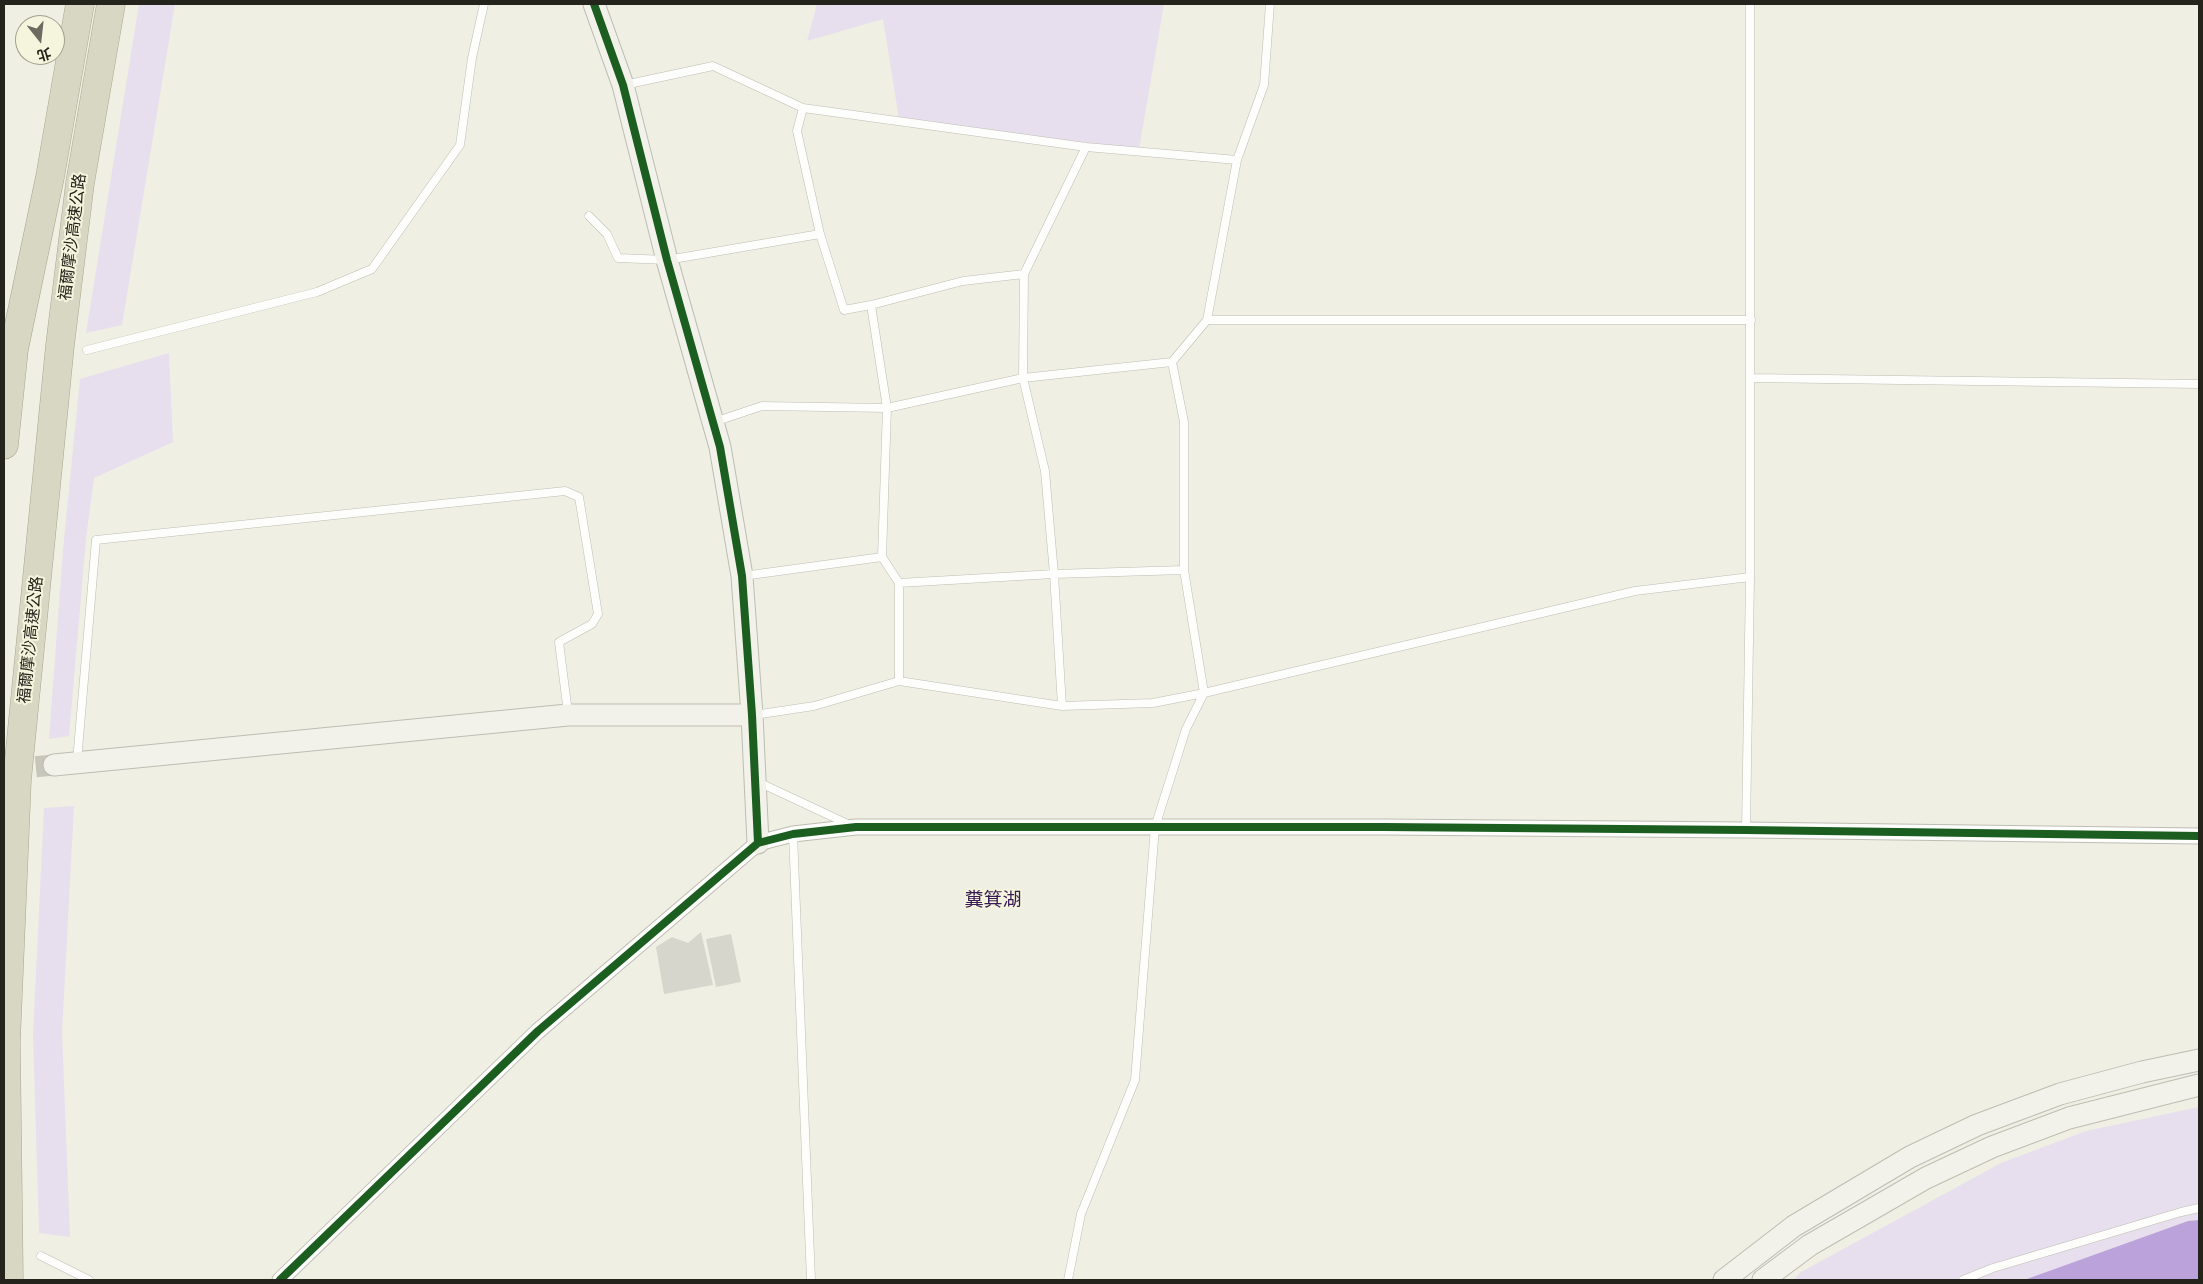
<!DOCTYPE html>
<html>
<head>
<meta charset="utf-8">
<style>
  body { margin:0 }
  #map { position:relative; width:2203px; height:1284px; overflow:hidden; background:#efefe3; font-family:Karla,"Noto Sans TC",sans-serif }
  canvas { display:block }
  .frame { position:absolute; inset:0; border:5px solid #24241c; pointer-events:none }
  .north { position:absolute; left:15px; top:15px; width:50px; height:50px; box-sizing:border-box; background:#f5f4dd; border:1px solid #a1a190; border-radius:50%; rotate:164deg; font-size:14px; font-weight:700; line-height:20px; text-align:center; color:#24241c }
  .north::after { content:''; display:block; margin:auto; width:18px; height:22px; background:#6b6b62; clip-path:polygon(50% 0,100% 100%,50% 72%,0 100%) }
</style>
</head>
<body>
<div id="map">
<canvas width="2203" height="1284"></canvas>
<div class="frame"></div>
<div class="north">北</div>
</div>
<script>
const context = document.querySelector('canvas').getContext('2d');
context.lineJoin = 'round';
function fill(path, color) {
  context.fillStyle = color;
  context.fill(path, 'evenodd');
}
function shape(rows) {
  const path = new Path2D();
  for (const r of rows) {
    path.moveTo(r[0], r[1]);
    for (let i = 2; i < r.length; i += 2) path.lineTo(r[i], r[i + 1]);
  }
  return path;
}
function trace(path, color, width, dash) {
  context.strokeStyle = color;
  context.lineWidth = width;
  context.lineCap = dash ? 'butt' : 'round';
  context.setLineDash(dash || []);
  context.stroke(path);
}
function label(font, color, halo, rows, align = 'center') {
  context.font = font + ' Karla,"Noto Sans TC",sans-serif';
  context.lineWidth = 4;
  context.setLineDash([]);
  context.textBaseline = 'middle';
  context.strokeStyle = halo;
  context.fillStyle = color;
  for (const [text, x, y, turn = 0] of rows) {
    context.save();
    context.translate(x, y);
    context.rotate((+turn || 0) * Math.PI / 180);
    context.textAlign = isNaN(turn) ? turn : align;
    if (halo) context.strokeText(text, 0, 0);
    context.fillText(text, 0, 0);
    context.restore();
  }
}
const green = shape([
  [139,4,175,4,122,325,86,333],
  [817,4,1164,4,1139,149,900,125,883,19,807,41],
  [169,353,173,442,94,478,86,538,69,736,49,739,63,550,80,379],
  [74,806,62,1032,70,1237,39,1233,33,1034,44,808],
  [2199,1107,2199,1220,2188,1221,2024,1280,1793,1280,1801,1272,2001,1163,2086,1131]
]);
const water = shape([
  [2199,1220,2199,1280,2024,1280,2188,1221]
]);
const building = shape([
  [701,932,713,985,664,994,656,947,672,937,688,943],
  [731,934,741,982,716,987,706,939]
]);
const secondaryTunnel = shape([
  [4,770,54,765]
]);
const lane = shape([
  [624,85,713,66,803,108,1086,147,1237,160,1264,85,1270,4],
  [803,108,797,131,820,234,844,310,871,305,887,408,882,557,899,583,899,681],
  [589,216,607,234,618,258,667,260,820,234],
  [871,305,963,281,1024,274],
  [1207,320,1237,160],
  [87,350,317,292,372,269,460,145,472,58,484,4],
  [1751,378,2199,384],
  [714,422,762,406,887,408,1023,378,1172,362,1207,320,1751,320],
  [743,576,882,557],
  [899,583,1054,574,1184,570],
  [1062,706,1054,574,1045,471,1023,378,1024,274,1086,147],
  [754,715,814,706,899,681,1062,706,1153,703,1204,693,1635,591,1750,577],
  [77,761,96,540,565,491,579,497,598,614,592,624,559,642,568,713],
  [758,782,850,825],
  [1746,830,1750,577,1750,4],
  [793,834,811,1280],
  [41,1256,89,1280],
  [1068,1280,1081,1214,1135,1080,1155,827,1186,729,1204,693,1184,570,1184,422,1172,362],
  [1963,1280,1993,1268,2181,1212,2199,1208]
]);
const street = shape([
  [280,1280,538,1031,758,843,793,834,856,827,1384,827,1746,830,2199,836]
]);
const secondary = shape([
  [594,4,623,85,667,260,720,447,742,576,752,715,758,843],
  [54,765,568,715,752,715],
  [1724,1280,1794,1226,1910,1157,1977,1125,2060,1094,2142,1072,2199,1060],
  [1763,1280,1810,1245,1926,1178,1992,1147,2069,1118,2199,1085]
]);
const highway = shape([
  [4,445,14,349,50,177,80,4],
  [9,1280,6,1042,17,780,60,345,80,183,111,4]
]);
const cycleway = shape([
  [594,4,623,85,667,260,720,447,742,576,752,715,758,843],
  [280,1280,538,1031,758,843,793,834,856,827,1384,827,1746,830,2199,836]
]);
const streetNames = [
  ["福爾摩沙高速公路",73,237,-83],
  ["福爾摩沙高速公路",31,640,-84]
];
const quarterNames = [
  ["糞箕湖",993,901]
];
fill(green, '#e7dfed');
fill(water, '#bca2da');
fill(building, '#d7d6cc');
trace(secondaryTunnel, '#c6c6bb', 21, [21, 11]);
trace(lane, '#bebdb4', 9);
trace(street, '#bebdb4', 17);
trace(secondary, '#bebdb4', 23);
trace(highway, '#a7a68e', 29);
trace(lane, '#fdfdfb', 8);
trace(street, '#fdfdfb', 15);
trace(secondary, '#f2f2eb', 21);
trace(highway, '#d8d7c4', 28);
trace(cycleway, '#1b5e20', 8);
label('16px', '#24241c', '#f5f4dd', streetNames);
label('19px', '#371c55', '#f5f4dd', quarterNames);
</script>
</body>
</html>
